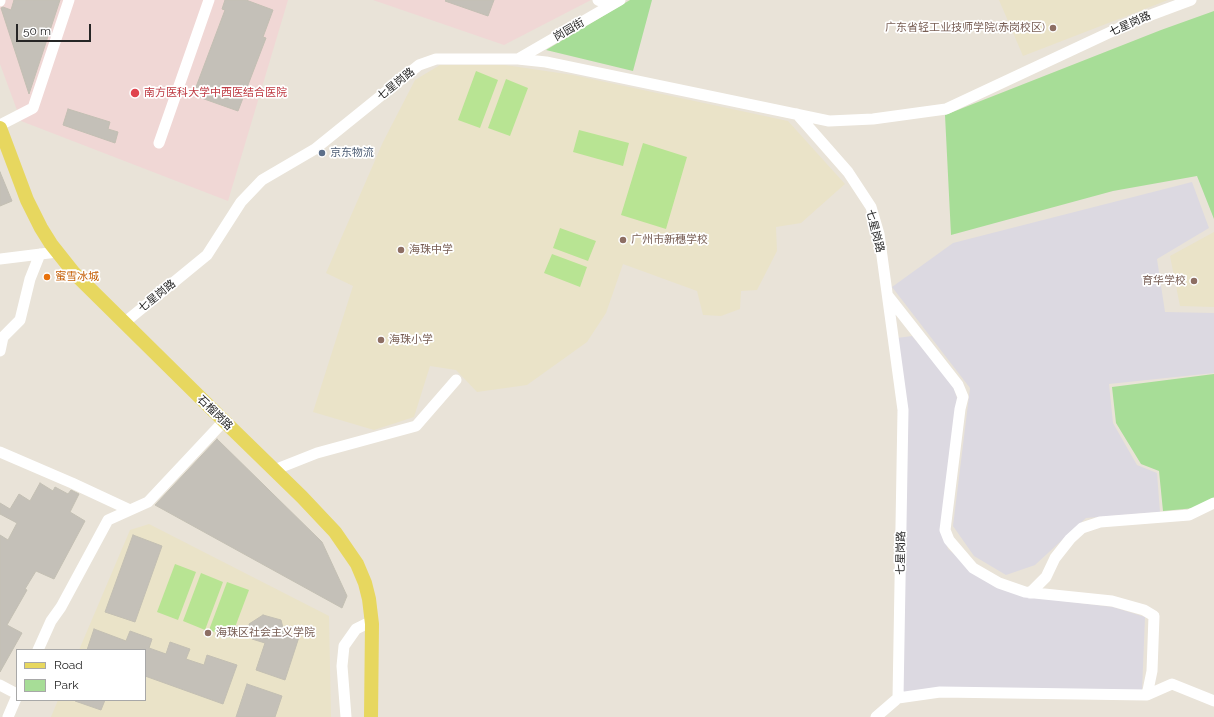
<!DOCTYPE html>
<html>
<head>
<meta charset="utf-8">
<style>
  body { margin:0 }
  #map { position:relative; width:1214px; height:717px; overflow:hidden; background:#e9e3d8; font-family:Raleway,sans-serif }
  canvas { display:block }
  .legend { position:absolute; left:16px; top:649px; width:130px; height:52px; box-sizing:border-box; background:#fff; border:1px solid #a8a8a8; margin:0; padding:5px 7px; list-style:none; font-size:12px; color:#262626 }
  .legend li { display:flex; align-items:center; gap:8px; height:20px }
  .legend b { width:20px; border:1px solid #a8a8a8 }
  .scale { position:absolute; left:16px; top:24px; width:75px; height:18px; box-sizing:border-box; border:2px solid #262626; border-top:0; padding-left:5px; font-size:12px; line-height:14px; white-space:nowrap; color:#262626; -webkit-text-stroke:3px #fff; paint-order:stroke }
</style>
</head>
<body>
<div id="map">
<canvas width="1214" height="717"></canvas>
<ul class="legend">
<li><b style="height:5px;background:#e7d75f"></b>Road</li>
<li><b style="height:11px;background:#a7dd97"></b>Park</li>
</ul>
<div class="scale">50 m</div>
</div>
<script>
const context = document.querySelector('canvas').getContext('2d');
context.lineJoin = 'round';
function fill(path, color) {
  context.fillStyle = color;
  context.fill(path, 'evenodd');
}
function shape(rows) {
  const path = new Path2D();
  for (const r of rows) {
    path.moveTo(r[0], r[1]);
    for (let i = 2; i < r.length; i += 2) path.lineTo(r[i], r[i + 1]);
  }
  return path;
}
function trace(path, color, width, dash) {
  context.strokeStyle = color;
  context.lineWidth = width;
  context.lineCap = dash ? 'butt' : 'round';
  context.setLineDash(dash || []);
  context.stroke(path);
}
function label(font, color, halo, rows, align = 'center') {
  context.font = font + ' Raleway,"Noto Sans SC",sans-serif';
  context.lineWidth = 3.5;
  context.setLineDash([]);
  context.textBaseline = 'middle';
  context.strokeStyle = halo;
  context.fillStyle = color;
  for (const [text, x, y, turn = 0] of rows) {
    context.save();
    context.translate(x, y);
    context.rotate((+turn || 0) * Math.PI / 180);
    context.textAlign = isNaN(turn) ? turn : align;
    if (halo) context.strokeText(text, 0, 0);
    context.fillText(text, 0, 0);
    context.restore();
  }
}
const industrial = shape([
  [1192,182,1209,228,1157,259,1165,312,1214,313,1214,373,1109,384,1113,423,1137,465,1157,473,1160,512,1086,518,1035,565,1006,575,974,556,953,526,970,388,892,287,953,243],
  [912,336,952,382,957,398,942,531,948,549,995,587,1033,597,1113,607,1145,617,1142,691,901,694,897,338]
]);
const education = shape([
  [999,0,1168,0,1023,56],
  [440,65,505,65,573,75,788,121,845,184,801,223,776,227,777,251,757,290,741,291,740,309,721,316,703,315,697,291,623,264,606,313,587,342,527,385,477,392,456,370,430,366,414,417,374,430,313,412,353,286,326,273,383,142,415,80],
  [1214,232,1214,307,1180,306,1170,256],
  [149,524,329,616,331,717,51,717,58,700,145,700,145,650,79,650,130,530]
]);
const medical = shape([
  [0,0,288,0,228,201,21,121,0,64],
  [373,0,591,0,504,45]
]);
const green = shape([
  [630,0,652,0,633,71,546,50],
  [1214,11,1214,219,1197,176,1113,191,951,235,945,115,1161,30],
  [1214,374,1214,501,1195,508,1163,511,1159,471,1141,464,1116,423,1112,387]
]);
const pitch = shape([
  [476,71,498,80,480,128,458,120],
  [506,79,528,88,510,136,488,128],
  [579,130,629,143,623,166,573,152],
  [643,143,687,157,666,229,621,215],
  [560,228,596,241,588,261,553,248],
  [552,254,587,267,580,287,544,273],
  [175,564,196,572,178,620,157,612],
  [201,573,223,582,205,630,183,621],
  [227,582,249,590,231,638,209,630]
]);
const building = shape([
  [14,0,60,0,29,94,1,8,3,7,11,10,14,0],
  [225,0,246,0,273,10,263,37,266,38,238,111,193,95,225,10,222,9,225,0],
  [446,0,494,0,488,16,445,1,446,0],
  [68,109,110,122,108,129,118,132,115,143,63,125,68,109],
  [0,172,12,201,0,206,0,172],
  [217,439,322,542,347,596,342,608,155,505,217,439],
  [40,483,53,491,55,487,68,494,71,490,79,494,70,512,85,521,54,579,36,571,25,589,27,590,7,625,22,633,0,672,0,535,8,540,17,523,0,514,0,503,10,509,19,494,30,501,40,483],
  [133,535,162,546,135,622,105,612,133,535],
  [263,615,281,620,284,632,299,637,285,680,256,670,265,643,252,639,249,624,263,615],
  [94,629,126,641,130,631,152,639,149,648,166,654,170,642,190,649,186,659,204,665,207,655,237,665,223,704,145,676,145,650,87,650,94,629],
  [247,684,282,696,275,717,236,717,247,684],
  [75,700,105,700,101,710,75,701,75,700]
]);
const minor = shape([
  [598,0,611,5],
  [0,1,0,0],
  [518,59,620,0],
  [797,114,848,172,871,207,879,234,903,410,898,698,940,692,1147,695,1172,684,1214,701],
  [0,125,33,108,69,0],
  [159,143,209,0],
  [0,259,57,252],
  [888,296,958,385,963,397,960,409,945,530,949,540,973,568,999,583,1025,592,1112,601,1144,610,1154,616,1152,671,1147,695],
  [124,323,207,255,241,202,262,180,315,149,419,65,436,59,518,59,546,62,829,121,873,119,946,109,1132,22,1191,0],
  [0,351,3,337,20,320,30,279,40,254],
  [0,452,72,483,130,510],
  [274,470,317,453,416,426,456,380],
  [1030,593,1046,577,1055,558,1070,539,1082,528,1100,522,1189,515,1214,503],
  [38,650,51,621,61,607,108,520,148,502,224,421],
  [0,685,17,694],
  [8,717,17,696],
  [346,717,342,666,344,646,356,629,366,624,372,624],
  [876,717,898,698]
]);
const major = shape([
  [0,128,27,200,41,228,51,244,74,273,224,421,302,497,335,532,357,564,365,583,369,599,372,624,371,717]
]);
const markers = [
  [1053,28,4,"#8d6e63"],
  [135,93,5,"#e0444e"],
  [322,153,4,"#5c6f8a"],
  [623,240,4,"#8d6e63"],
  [401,250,4,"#8d6e63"],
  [47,277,4,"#e8710a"],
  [1194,281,4,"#8d6e63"],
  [381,340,4,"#8d6e63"],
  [208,633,4,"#8d6e63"]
];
const streetNames = [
  ["七星岗路",1130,24,-24],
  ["岗园街",569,30,-30],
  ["七星岗路",396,84,-39],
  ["七星岗路",875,231,76],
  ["七星岗路",157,296,-39],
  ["石榴岗路",215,413,44],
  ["七星岗路",901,553,-89]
];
const educationNames = [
  ["广东省轻工业技师学院(赤岗校区)",1045,28,"right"],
  ["广州市新穗学校",631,240],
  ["海珠中学",409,250],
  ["育华学校",1186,281,"right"],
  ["海珠小学",389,340],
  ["海珠区社会主义学院",216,633]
];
const healthNames = [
  ["南方医科大学中西医结合医院",144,93]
];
const serviceNames = [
  ["京东物流",330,153]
];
const foodNames = [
  ["蜜雪冰城",55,277]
];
fill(industrial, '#dcd9e1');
fill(education, '#eae3c8');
fill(medical, '#f0d7d5');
fill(green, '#a7dd97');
fill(pitch, '#b8e493');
fill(building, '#c4c0b8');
trace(building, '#c3bfb3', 1);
trace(minor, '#fff', 11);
trace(major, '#e7d75f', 14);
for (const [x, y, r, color] of markers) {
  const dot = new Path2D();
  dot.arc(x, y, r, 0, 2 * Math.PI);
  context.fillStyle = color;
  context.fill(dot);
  trace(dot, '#fff', 1.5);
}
label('11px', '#262626', '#fff', streetNames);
label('11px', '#785e54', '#fff', educationNames, 'left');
label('11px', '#be3a42', '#fff', healthNames, 'left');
label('11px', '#4e5e75', '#fff', serviceNames, 'left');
label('11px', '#c56008', '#fff', foodNames, 'left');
</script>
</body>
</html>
